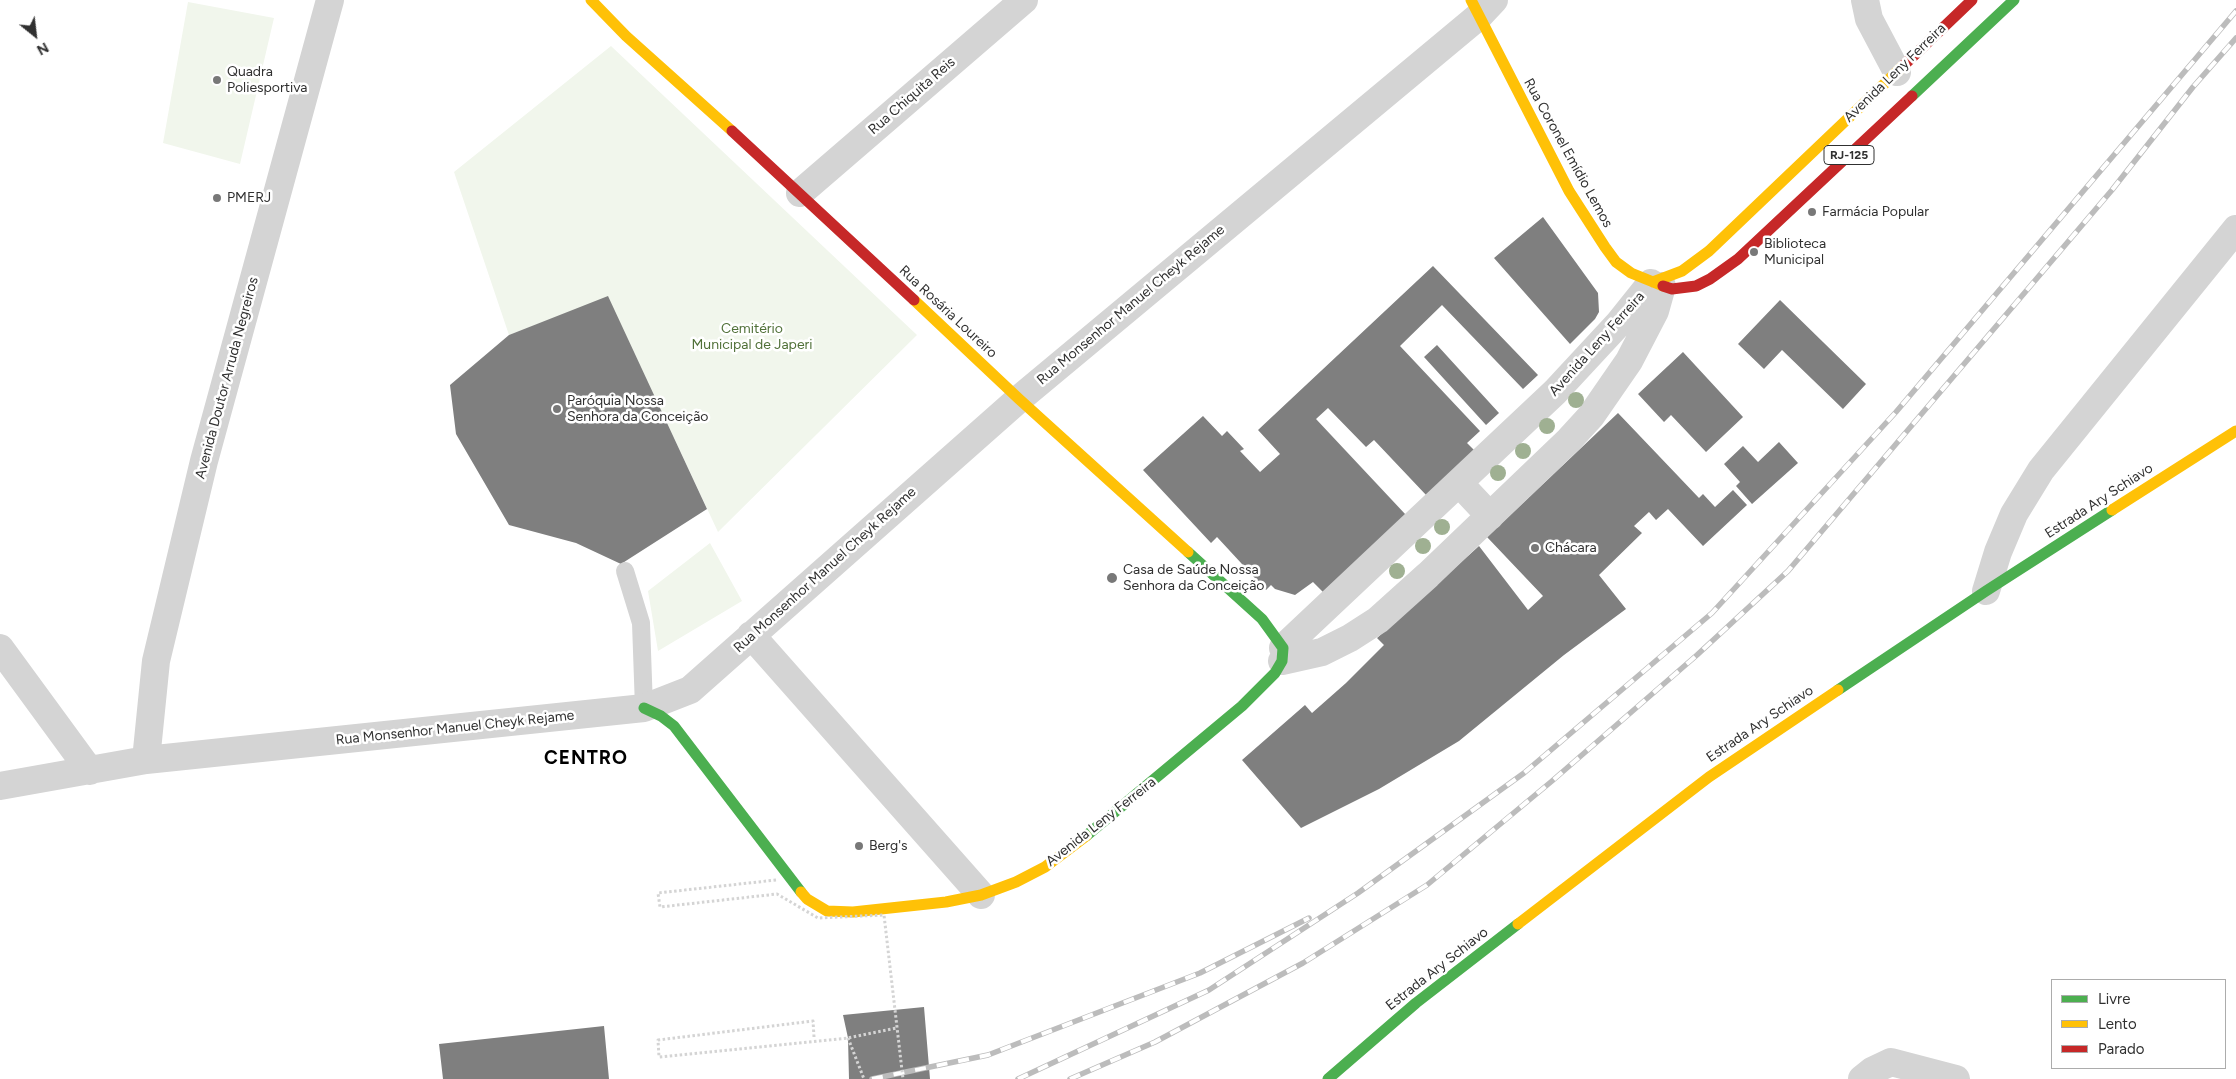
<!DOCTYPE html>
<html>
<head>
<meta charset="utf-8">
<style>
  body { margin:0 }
  #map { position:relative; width:2236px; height:1079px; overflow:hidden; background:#fff; font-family:Figtree,sans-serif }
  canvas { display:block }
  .legend { position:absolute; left:2051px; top:979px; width:175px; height:90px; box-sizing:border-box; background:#fff; border:1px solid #acacac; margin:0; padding:6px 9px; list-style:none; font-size:15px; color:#303030 }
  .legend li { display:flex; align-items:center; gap:10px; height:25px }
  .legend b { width:25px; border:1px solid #acacac }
  .north { position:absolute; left:10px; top:10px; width:50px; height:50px; -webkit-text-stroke:4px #fff; paint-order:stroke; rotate:151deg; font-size:14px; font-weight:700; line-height:20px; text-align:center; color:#303030 }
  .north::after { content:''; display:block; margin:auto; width:18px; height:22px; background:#303030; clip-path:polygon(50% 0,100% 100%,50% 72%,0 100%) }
</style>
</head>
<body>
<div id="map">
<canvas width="2236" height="1079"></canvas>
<ul class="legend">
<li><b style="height:6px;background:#4caf50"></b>Livre</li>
<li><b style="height:6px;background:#ffc107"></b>Lento</li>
<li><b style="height:6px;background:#c62828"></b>Parado</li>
</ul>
<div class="north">N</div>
</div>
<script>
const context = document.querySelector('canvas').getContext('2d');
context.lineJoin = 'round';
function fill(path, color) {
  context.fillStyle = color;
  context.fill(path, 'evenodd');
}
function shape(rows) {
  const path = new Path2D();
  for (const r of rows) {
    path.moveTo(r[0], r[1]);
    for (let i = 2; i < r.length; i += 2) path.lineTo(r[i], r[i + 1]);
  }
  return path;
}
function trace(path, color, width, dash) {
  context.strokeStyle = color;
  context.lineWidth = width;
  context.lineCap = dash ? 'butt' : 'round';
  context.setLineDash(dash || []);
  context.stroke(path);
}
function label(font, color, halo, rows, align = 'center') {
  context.font = font + ' Figtree,sans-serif';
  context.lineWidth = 5;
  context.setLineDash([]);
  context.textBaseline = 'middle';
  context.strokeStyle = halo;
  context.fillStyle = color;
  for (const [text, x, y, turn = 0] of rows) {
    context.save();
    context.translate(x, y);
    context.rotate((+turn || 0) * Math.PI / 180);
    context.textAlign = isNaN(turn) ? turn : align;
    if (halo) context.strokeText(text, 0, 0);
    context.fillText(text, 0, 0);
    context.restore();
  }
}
const green = shape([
  [188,2,274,18,240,164,163,143],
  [611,46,917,335,718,532,608,297,509,335,454,172],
  [710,543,742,601,658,651,648,591]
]);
const building = shape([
  [1543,217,1598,293,1599,312,1595,319,1570,344,1494,258],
  [1433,266,1538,375,1523,389,1442,305,1400,346,1480,431,1467,443,1475,451,1427,496,1374,440,1366,447,1328,408,1316,419,1406,515,1323,592,1313,582,1295,595,1275,589,1271,585,1266,590,1217,537,1211,543,1143,470,1203,416,1222,436,1227,431,1244,449,1240,451,1260,472,1280,454,1258,430],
  [608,296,707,509,621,564,576,543,509,525,456,434,450,385,509,335],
  [1780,300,1866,384,1843,409,1782,350,1764,369,1738,344],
  [1437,345,1499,413,1486,425,1424,357],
  [1683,352,1743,417,1706,452,1671,415,1664,422,1638,394],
  [1618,413,1699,498,1703,494,1715,507,1733,490,1747,505,1703,546,1668,509,1656,520,1649,512,1634,526,1642,533,1599,575,1626,609,1564,655,1459,741,1379,789,1301,828,1242,760,1305,705,1312,713,1346,683,1384,645,1377,638,1479,546,1528,610,1543,596,1487,537],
  [1779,442,1798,463,1752,504,1736,486,1740,482,1724,464,1743,446,1758,462],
  [924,1007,930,1079,849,1079,848,1038,843,1015],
  [604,1026,609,1079,443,1079,439,1044]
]);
const path = shape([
  [814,1037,813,1021,658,1040,659,1057,848,1038,897,1028],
  [848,1038,864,1079]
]);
const lane = shape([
  [625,571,641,623,644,708]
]);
const street = shape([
  [1865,0,1869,19,1897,72],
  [800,193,1024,0],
  [1459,483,1490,516],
  [1986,591,1998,552,2014,514,2041,470,2236,229],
  [751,635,981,895],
  [0,648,90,771],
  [1283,648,1555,392,1619,323,1651,283],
  [1282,661,1322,652,1350,638,1378,620,1428,575,1569,440,1591,416,1629,361,1655,311,1662,286],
  [146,760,156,661,204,461,330,0],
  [0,786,146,760,644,708,690,690,1019,399,1479,16,1494,0],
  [1862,1079,1872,1071,1891,1062,1956,1079]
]);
const fast = shape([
  [1912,96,2014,0],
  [1838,690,1986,591,2112,510],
  [644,708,661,716,674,726,801,892],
  [1086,836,1242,706,1275,673,1282,661,1283,648,1262,619,1188,552],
  [1328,1079,1416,1003,1518,924]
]);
const slow = shape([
  [591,0,626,36,732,131],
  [1471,0,1569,191,1605,247,1616,262,1631,273,1663,286],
  [1653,282,1682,271,1709,251,1903,66],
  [914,300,1019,399,1188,552],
  [2112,510,2236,431],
  [801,892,807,899,827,911,853,912,946,902,981,895,1016,882,1045,867,1086,836],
  [1518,924,1709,777,1838,690]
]);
const jam = shape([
  [1903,66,1972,0],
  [732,131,914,300],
  [1663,286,1672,289,1696,286,1710,279,1738,259,1912,96]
]);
const rail = shape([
  [872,1079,988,1055,1200,973,1309,918],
  [1018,1079,1209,990,1358,893,1524,773,1712,613,1896,412,2236,11],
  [1070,1079,1155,1042,1303,963,1427,885,1552,781,1697,655,1788,571,2112,190,2193,87,2236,38]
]);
const pathBridge = shape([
  [776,880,658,893,660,907,777,894,818,918,884,915,903,1079]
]);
const trees = [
  [1576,400],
  [1547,426],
  [1523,451],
  [1498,473],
  [1442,527],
  [1423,546],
  [1397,571]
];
const markers = [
  [217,80,5,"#787878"],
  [217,198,5,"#787878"],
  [1812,212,5,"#787878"],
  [1754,252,5,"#787878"],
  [557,409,5,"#787878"],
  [1535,548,5,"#787878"],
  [1112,578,6,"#787878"],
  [859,846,5,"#787878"]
];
const shields = [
  [1849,155,50]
];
const shieldNames = [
  ["RJ-125",1849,155]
];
const poiNames = [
  ["Quadra",227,72],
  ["Poliesportiva",227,88],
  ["PMERJ",227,198],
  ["Farmácia Popular",1822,212],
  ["Biblioteca",1764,244],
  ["Municipal",1764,260],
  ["Paróquia Nossa",567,401],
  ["Senhora da Conceição",567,417],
  ["Chácara",1545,548],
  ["Casa de Saúde Nossa",1123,570],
  ["Senhora da Conceição",1123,586],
  ["Berg's",869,846]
];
const streetNames = [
  ["Avenida Leny Ferreira",1895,73,-44],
  ["Rua Chiquita Reis",912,96,-41],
  ["Rua Coronel Emídio Lemos",1568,153,61],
  ["Rua Monsenhor Manuel Cheyk Rejame",1131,305,-40],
  ["Rua Rosária Loureiro",948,312,43],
  ["Avenida Leny Ferreira",1597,344,-48],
  ["Avenida Doutor Arruda Negreiros",227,378,-75],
  ["Estrada Ary Schiavo",2099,501,-33],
  ["Rua Monsenhor Manuel Cheyk Rejame",825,570,-42],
  ["Estrada Ary Schiavo",1760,724,-34],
  ["Rua Monsenhor Manuel Cheyk Rejame",455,728,-6],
  ["Avenida Leny Ferreira",1101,822,-38],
  ["Estrada Ary Schiavo",1437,969,-38]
];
const parkNames = [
  ["Cemitério",752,329],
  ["Municipal de Japeri",752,345]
];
const districtNames = [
  ["CENTRO",586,758]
];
fill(green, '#f1f6ec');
fill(building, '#7f7f7f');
trace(path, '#d4d4d4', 3, [2.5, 2.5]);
trace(lane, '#d4d4d4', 18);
trace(street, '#d4d4d4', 28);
trace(fast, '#4caf50', 11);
trace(slow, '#ffc107', 11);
trace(jam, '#c62828', 11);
trace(rail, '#bcbcbc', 5.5);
trace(rail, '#fff', 4, [11]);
trace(pathBridge, '#d4d4d4', 3, [2.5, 2.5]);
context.fillStyle = '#9fb092';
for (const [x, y] of trees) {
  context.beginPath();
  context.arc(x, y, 8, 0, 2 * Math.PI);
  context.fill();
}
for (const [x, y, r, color] of markers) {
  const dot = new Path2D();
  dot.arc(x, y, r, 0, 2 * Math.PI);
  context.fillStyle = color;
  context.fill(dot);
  trace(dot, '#fff', 2);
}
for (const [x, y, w] of shields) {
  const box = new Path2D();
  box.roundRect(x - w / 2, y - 9.5, w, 19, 4);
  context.fillStyle = '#fff';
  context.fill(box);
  trace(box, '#303030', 1);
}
label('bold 12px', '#303030', null, shieldNames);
label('14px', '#303030', '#fff', poiNames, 'left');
label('14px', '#303030', '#fff', streetNames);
label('14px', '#507038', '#fff', parkNames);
context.letterSpacing = '1px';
label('bold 19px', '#000', '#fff', districtNames);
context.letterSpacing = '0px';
</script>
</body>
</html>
